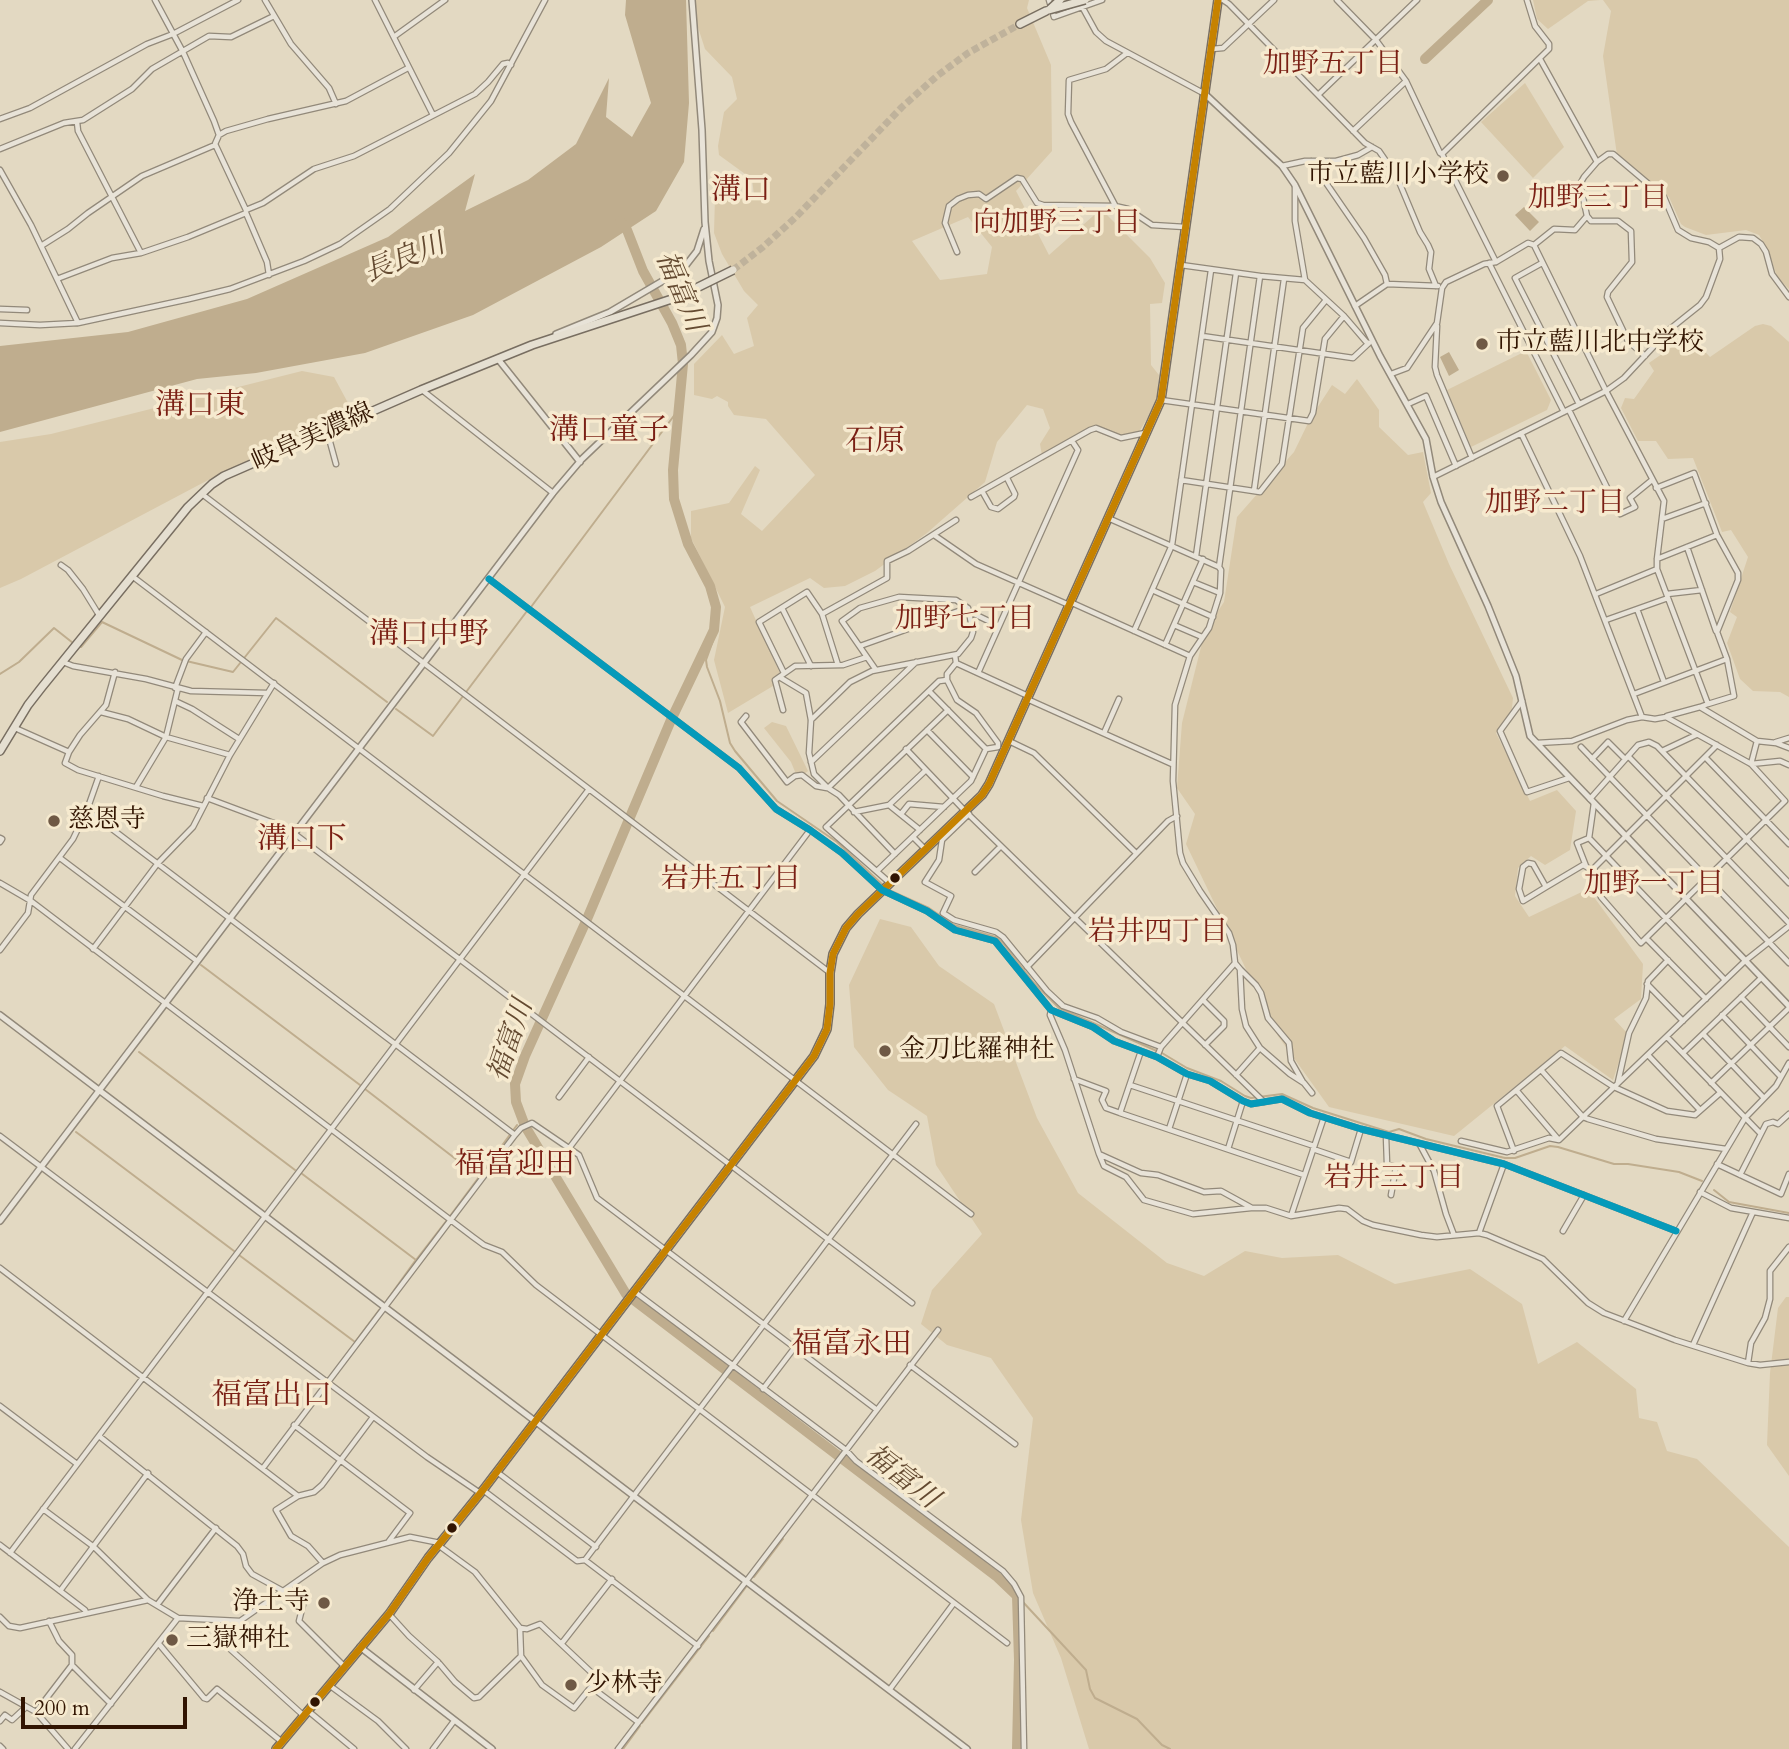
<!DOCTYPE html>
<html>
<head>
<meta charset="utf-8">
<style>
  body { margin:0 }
  #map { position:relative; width:1789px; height:1749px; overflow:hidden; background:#e3d9c2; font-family:Cardo,serif }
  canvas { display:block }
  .scale { position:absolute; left:21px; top:1697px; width:166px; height:32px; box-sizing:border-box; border:4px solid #311401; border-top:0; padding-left:9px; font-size:21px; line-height:24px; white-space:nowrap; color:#311401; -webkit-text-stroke:5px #f6eacf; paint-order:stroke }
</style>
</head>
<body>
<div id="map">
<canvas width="1789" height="1749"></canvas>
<div class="scale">200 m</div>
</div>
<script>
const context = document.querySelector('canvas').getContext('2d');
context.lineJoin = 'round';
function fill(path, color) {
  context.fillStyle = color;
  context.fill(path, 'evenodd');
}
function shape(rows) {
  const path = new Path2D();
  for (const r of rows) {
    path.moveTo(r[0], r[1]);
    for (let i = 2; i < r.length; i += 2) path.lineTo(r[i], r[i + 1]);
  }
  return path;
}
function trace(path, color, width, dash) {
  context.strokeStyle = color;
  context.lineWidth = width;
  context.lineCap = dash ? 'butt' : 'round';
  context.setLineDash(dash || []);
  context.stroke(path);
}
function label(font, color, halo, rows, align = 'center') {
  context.font = font + ' Cardo,"Noto Serif JP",serif';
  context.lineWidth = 7;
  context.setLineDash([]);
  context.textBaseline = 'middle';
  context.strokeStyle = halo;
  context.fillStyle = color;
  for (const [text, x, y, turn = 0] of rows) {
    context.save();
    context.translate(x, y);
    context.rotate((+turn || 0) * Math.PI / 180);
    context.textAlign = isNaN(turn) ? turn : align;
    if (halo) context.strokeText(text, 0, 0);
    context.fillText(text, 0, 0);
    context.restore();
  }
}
const green = shape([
  [696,0,1029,0,1027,8,1051,65,1052,151,1016,191,1049,255,1101,209,1150,258,1165,283,1162,303,1150,304,1151,365,1159,375,1157,402,1139,432,1120,435,1095,429,1043,461,1040,444,1050,428,1043,409,1027,405,997,442,985,482,927,533,875,571,845,586,824,588,810,578,750,607,783,680,728,713,714,660,725,607,691,538,691,511,729,503,755,466,760,470,741,514,762,531,815,475,766,419,734,415,728,406,728,402,717,396,712,399,694,395,694,364,722,335,734,354,754,346,747,318,758,305,744,291,722,254,714,233,715,197,724,191,754,195,752,179,719,155,718,146,724,112,737,99,732,77,705,49,695,18],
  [968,217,992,247,987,274,940,280,912,241],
  [1533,0,1600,0,1588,1,1548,29,1537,19],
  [1603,0,1789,0,1789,289,1777,277,1769,252,1759,235,1746,230,1706,235,1685,227,1681,224,1669,197,1617,155,1603,56,1611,11],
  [1525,83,1564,147,1533,178,1481,122],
  [1763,324,1771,326,1789,342,1789,697,1780,692,1753,691,1740,679,1727,643,1737,617,1730,612,1748,557,1731,530,1722,532,1693,458,1668,459,1656,441,1638,441,1621,408,1625,398,1634,399,1654,371,1649,363,1689,335,1710,357,1755,326],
  [1526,351,1551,400,1547,410,1471,447,1447,390],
  [302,371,334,377,354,414,212,478,21,579,0,588,0,442,51,434],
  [1357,379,1379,410,1379,427,1408,455,1423,452,1431,493,1423,502,1449,564,1513,698,1511,717,1496,733,1530,801,1557,790,1576,811,1570,850,1545,865,1531,856,1518,868,1515,896,1529,917,1588,889,1643,964,1641,999,1614,1019,1628,1034,1613,1080,1565,1046,1454,1136,1329,1107,1278,1036,1186,844,1195,814,1177,788,1182,723,1205,631,1224,602,1237,517,1294,452,1310,419,1332,385,1345,394],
  [772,722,786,726,808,771,798,779,791,762,764,728],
  [880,919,911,927,939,966,994,1004,1037,1118,1078,1193,1167,1263,1204,1276,1245,1251,1282,1258,1338,1255,1395,1284,1470,1269,1522,1304,1538,1364,1577,1342,1636,1389,1639,1418,1657,1422,1667,1451,1697,1459,1789,1547,1789,1749,1089,1749,1061,1658,1033,1593,1021,1520,1033,1418,991,1358,947,1345,921,1324,932,1290,982,1234,936,1165,927,1116,888,1090,854,1047,849,985],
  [1786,1297,1789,1297,1789,1476,1767,1445,1770,1373,1778,1308]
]);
const water = shape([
  [626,0,686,0,689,103,684,162,656,211,601,247,473,315,365,353,256,373,197,379,0,432,0,346,128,332,247,299,388,237,475,174,465,211,528,180,576,144,609,78,606,117,632,137,651,103,625,15],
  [1524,207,1539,222,1530,231,1515,215],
  [1449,352,1459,370,1449,376,1440,357]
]);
const stream = shape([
  [531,607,679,409],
  [714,630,714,638,706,660,707,667,720,701,730,743,735,751,777,801,837,842,885,887],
  [81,647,102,622,182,660,233,672,276,618,387,702],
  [0,674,19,662,54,628,73,643],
  [396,709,433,736,527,611],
  [889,890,929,908,954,925,996,937,1003,943,1033,982,1059,1008,1157,1051],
  [201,965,360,1085],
  [139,1052,295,1170],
  [1162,1053,1187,1068,1221,1081,1245,1096,1251,1098,1282,1094,1313,1108,1389,1132,1399,1129,1426,1139,1505,1158,1515,1158,1550,1146,1558,1147,1614,1164,1628,1164,1679,1172,1702,1181],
  [365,1089,479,1177,517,1125],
  [521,1122,523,1122],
  [76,1132,234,1251],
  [301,1173,416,1260,447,1220],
  [1714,1190,1729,1202,1789,1213],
  [450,1216,479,1177],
  [239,1255,355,1342,379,1310],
  [387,1300,415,1261],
  [754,1577,783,1539],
  [1022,1601,1086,1670,1090,1689,1095,1698,1137,1719,1162,1745,1170,1749],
  [713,1631,746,1587],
  [642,1723,709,1636],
  [623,1749,640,1726]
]);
const river = shape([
  [1425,59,1488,0],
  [620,221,627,230,643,271,672,323,681,345,683,364,673,470,674,499,688,544,710,586,716,607,714,630,671,720,587,919,525,1056,515,1084,516,1102,525,1126,626,1294,996,1576,1017,1596,1019,1660,1017,1749]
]);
const primaryTunnel = shape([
  [733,270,763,247,796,217,902,107,937,76,968,53,1020,24]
]);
const minor = shape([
  [155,0,183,52,214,121,219,135,215,144,246,210],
  [265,0,291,44,329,88,336,104],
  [375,0,433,115],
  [1049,0,1054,17,1102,0],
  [1223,0,1229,4,1365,143,1379,151,1397,177,1420,232,1428,245,1431,252,1429,269,1436,286],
  [1337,0,1376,40,1406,81,1440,153,1442,154,1496,262],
  [1079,1,1096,32,1106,41,1205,94],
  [395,36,445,0],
  [1212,49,1223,48,1274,0],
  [1540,59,1597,162],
  [1318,95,1417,0],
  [0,119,30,108,147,44,173,34,238,0],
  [77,122,78,131,141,253],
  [1353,131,1406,81],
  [219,135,226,131,268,119,346,101,408,68],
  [0,149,64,123,83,120,132,89,152,69,209,36,231,37,274,16],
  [1442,154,1549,49,1549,44,1535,26,1527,0],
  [1311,161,1364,238,1385,275,1387,284],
  [1282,166,1305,161,1336,161,1358,155,1372,147],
  [0,170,31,225,78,323],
  [1295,186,1295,221,1305,280,1344,316,1368,344],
  [1115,205,1071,122,1068,114,1069,80,1106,69,1127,53],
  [246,213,267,262,269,275],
  [1534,245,1606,391,1664,501,1657,559,1657,569,1708,704,1700,707,1757,741,1776,743,1789,748],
  [41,246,68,229,88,213,142,176,215,145],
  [1719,248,1739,237,1753,238,1761,244,1766,252,1772,274,1789,297],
  [957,252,945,223,949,206,958,199,968,195,979,194,986,199,1017,178,1022,179,1037,203,1043,205,1115,206,1128,209,1152,225,1185,227],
  [1489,263,1564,412],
  [1542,263,1515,278,1579,404],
  [1181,265,1260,276,1219,567,1221,570,1220,593,1209,628,1190,656,1175,705,1173,781,1180,853,1183,863,1200,891,1229,933,1233,945,1235,963,1240,969,1242,1009,1246,1026,1260,1048,1290,1074,1304,1083,1312,1093],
  [1260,276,1305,280],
  [57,279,112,258,141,253,188,237,246,213,246,210,263,203,314,169,354,156,475,94,488,82,503,64,508,63,511,65],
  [1355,306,1387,284,1438,286],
  [0,309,27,310],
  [0,323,40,325,78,323,189,299,230,289,304,261,340,244,390,209,449,153,491,101,545,0],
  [1437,326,1435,367,1437,375,1472,458],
  [1202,336,1353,358,1369,343],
  [1645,356,1628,341,1607,297,1608,292,1632,262,1631,231,1618,221,1591,221,1587,216,1580,184,1584,177,1597,162,1608,154,1613,154,1664,197,1678,230,1691,238,1709,242,1719,248],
  [1391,374,1407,368,1437,323,1442,288,1446,282,1484,264,1496,262,1528,243,1534,245,1554,229,1575,230,1587,216],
  [422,390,553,493],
  [1161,400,1309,421,1313,413,1325,339,1344,316],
  [1408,404,1426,396,1456,466],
  [1569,410,1620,514,1635,507,1630,498,1652,480],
  [327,431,336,464],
  [1521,433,1580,556,1642,717],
  [1433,477,1606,391,1624,378,1670,329,1700,305,1706,297,1720,259,1719,248],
  [1181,480,1260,492,1282,464,1303,328,1326,300],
  [982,491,991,507,998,509,1014,497,1015,494,1007,478],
  [1254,491,1284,279],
  [202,494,829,972],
  [971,497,1090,430,1096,428,1121,438,1145,433],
  [1108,518,1219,567],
  [1662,519,1706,503],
  [934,535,976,564,1069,605],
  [1687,547,1716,631],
  [1196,556,1236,273],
  [1657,559,1717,535],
  [61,565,68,570,83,589,99,615],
  [132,576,971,1214],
  [489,579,739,768,776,809,810,830,842,853,882,890,927,911,955,930,995,941,1051,1010,1093,1027,1114,1041,1157,1057,1187,1074,1210,1081,1243,1101,1251,1104,1282,1099,1310,1113,1361,1129,1504,1164,1676,1231],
  [1193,582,1220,593],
  [1152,590,1213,617],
  [1596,594,1657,569],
  [1667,594,1702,590],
  [1070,602,1190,656],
  [782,608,811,666],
  [1637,609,1664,682],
  [970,612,999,626],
  [822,614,887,578,887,561,908,551,956,520],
  [1606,620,1668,598],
  [1174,625,1202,637],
  [1134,631,1172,545,1211,270],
  [1165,645,1203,559],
  [860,646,967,608],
  [955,655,956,663,947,674,947,680,957,700,976,713,998,743,998,746],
  [63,662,73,666,146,679,191,691,267,693],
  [956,663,1028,696],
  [784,673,759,622,807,592,822,614,838,665],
  [978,673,1078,450,1072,441],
  [781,678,806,693,811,720,809,753,814,774,828,788,839,795,895,854],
  [175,688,186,659,206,632],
  [929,691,986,749,998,747],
  [1634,694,1727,659,1717,632,1738,580,1738,573,1717,535,1694,473,1656,488],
  [1027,699,1172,764],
  [175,701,192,709,239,739],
  [1522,701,1500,731,1527,792,1569,778],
  [1708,704,1734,696,1727,659],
  [783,710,775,680,795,666,843,665,867,657],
  [101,712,128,719,166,737,230,755],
  [746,716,741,722,787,782,795,776,802,775,816,786,827,788],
  [1667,716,1700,707],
  [811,720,850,682,872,671,958,654,971,638,973,632,968,608,956,600,899,597,860,608,842,621,876,670],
  [15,728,69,752,65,763,78,770,163,796,203,806],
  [927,730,973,777],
  [1104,733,1119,699],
  [1009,741,1034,753,1136,853],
  [1776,742,1789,738],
  [1537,743,1572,741,1627,720,1642,717,1655,719,1666,717,1751,764,1785,801,1641,943,1601,897,1594,871,1595,867,1717,745],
  [1581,747,1789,963],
  [906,749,965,811,1264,1102],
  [1662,751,1696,735],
  [69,752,80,735,106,705,115,672],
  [1628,756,1789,923],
  [1705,757,1789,844],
  [1592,759,1608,742,1625,759],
  [811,762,916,662],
  [1751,764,1780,761,1789,765],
  [1751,764,1757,741],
  [136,787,166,737,178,688],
  [828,788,939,681,947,680],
  [207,798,287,828,912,1303],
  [1590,799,1638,745,1649,742,1657,746,1789,883],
  [1594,803,1589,838,1725,980],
  [889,805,926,770],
  [87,810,515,1135],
  [854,812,889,805,920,830],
  [901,814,909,804,944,807],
  [969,814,942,840,939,860,925,882,951,896,943,913,954,920,996,932,1003,937,1047,991,1063,1006,1097,1018,1121,1032,1161,1047],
  [913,837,925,849],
  [0,838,2,839,0,842],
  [60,858,197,961],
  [1586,866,1577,843,1589,838],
  [877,871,971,781,986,749],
  [975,872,1001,846],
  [0,883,31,901,473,1237,484,1245,502,1252,536,1285,1007,1643],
  [890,883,826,827,948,710],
  [1546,887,1533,864,1528,863,1523,867,1519,889,1523,901,1546,887,1583,865,1594,871],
  [1646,938,1706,999],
  [93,949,158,863,193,827,230,755,274,683],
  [0,950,28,913,31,895,73,839,87,810,99,776],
  [1027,967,1168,821,1177,816],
  [1240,969,1256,985,1261,993,1268,1018,1289,1043,1291,1061,1303,1082],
  [1647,984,1683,1021],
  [1741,997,1789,1047],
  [1203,1000,1224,1021,1224,1026,1205,1045],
  [1051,1010,1050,1015,1065,1050,1099,1154,1141,1173,1158,1175,1204,1192,1221,1191,1252,1208,1266,1208,1291,1216,1339,1208,1347,1209,1363,1221,1373,1225,1421,1235,1437,1237,1479,1233,1487,1235,1543,1259,1588,1303,1604,1313,1675,1340,1748,1363,1760,1365,1789,1362],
  [1722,1015,1781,1077],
  [1703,1034,1764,1098],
  [1667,1037,1760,1133],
  [1141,1051,1120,1113,1304,1175],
  [1683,1053,1761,978],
  [1648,1055,1700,1110],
  [1157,1057,1161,1047,1235,963],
  [1542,1071,1583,1117,1588,1119,1656,1139,1726,1149],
  [1236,1075,1260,1048],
  [1074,1079,1106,1091,1102,1100,1106,1108,1120,1113],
  [1618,1082,1629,1033,1646,998,1648,981,1668,960],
  [1711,1083,1789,1008],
  [1130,1085,1314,1146],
  [1517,1091,1558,1139],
  [559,1097,589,1057],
  [1169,1129,1187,1074],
  [0,1136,427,1457,480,1493],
  [1386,1136,1387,1164,1396,1167,1391,1195],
  [1461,1141,1507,1152,1549,1138,1559,1140,1745,961,1789,926],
  [1420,1145,1434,1171,1446,1214,1454,1235],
  [570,1147,810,830],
  [1228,1149,1243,1101],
  [1313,1149,1351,1162,1361,1129],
  [1514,1151,1497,1106,1561,1053,1614,1087,1667,1111,1695,1115,1720,1093],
  [1099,1154,1104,1166,1126,1177,1144,1200,1193,1214,1251,1208],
  [1717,1164,1781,1194,1789,1174],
  [1740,1175,1766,1124,1773,1122,1778,1124,1789,1114],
  [1700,1192,1731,1208,1789,1218],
  [1291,1216,1324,1117],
  [1563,1231,1584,1195],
  [1479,1233,1504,1164],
  [0,1268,298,1496],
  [635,1292,846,1450,856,1461,1003,1571,1014,1584,1021,1597,1024,1749],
  [1624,1321,1745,1118,1776,1086,1789,1063],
  [1693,1345,1753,1212],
  [1748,1363,1751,1343,1765,1318,1770,1299,1770,1271,1789,1247],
  [910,1365,1015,1444],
  [763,1389,795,1347],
  [0,1406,77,1464],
  [294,1425,410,1513,389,1541],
  [99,1436,237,1546,243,1554,246,1566,252,1574,283,1591],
  [263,1468,515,1135,521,1128,532,1123,579,1155,597,1198,877,1410],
  [497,1472,596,1547],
  [483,1490,577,1561,585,1560,698,1646],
  [43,1509,94,1547,148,1600,178,1618,240,1621,323,1563,340,1555,410,1537,440,1543],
  [0,1545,85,1610,86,1613],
  [10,1553,589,789],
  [585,1560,916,1124],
  [323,1563,308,1546,291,1536,276,1510,298,1496,314,1492,322,1485,373,1417],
  [289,1587,303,1605,299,1621,344,1666],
  [60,1591,148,1473],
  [157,1605,216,1528],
  [389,1614,409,1636,438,1662,414,1690],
  [0,1617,9,1626,20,1628,148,1600],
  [49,1621,59,1641,72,1655,72,1665,111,1704],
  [240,1621,230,1649,303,1715],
  [520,1628,527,1629,540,1624,593,1674,595,1679,591,1687,638,1722],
  [562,1643,612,1579],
  [159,1644,204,1698,207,1699,217,1689,282,1742],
  [521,1656,542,1685,574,1708,591,1687],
  [438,1662,455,1682,474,1698,479,1697,521,1656,520,1628,475,1572,438,1545],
  [329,1685,378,1721,406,1749],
  [890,1689,954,1603],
  [0,1692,36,1712,68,1749],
  [307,1710,354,1749],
  [36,1712,72,1665],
  [0,1721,5,1715,12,1720,26,1707],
  [0,1746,3,1749],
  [75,1749,178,1618],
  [433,1749,454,1721],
  [618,1749,938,1330]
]);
const tertiary = shape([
  [1205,94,1282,166,1295,185,1380,356,1426,439,1433,477,1441,502,1488,606,1516,676,1530,736,1789,1006],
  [556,334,610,312,683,269,697,251,704,229],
  [498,359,580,462],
  [0,1015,967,1749],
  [0,1221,553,493,582,459,691,355,712,332,717,318,718,305,709,261,705,222,702,130,692,0],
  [360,1647,492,1749]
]);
const primary = shape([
  [1020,24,1046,11],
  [0,751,28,705,42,687,188,507,212,484,224,476,421,390,532,345,678,297],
  [276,1749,389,1614,428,1558,483,1490,814,1056,827,1029,830,1004,830,973,833,954,846,928,858,914,982,795,989,784,1161,400,1218,0]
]);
const primaryBridge = shape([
  [1050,9,1060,0],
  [1049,10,1085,0],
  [678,297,733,270]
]);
const bus1 = shape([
  [276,1749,389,1614,428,1558,483,1490,814,1056,827,1029,830,1004,830,973,833,954,846,928,858,914,982,795,989,784,1161,400,1218,0]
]);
const bus2 = shape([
  [489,579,739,768,776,809,810,830,842,853,882,890,927,911,955,930,995,941,1051,1010,1093,1027,1114,1041,1157,1057,1187,1074,1210,1081,1243,1101,1251,1104,1282,1099,1310,1113,1361,1129,1504,1164,1676,1231]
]);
const markers = [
  [1503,176,7,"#6f5945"],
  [1482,344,7,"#6f5945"],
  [54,821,7,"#6f5945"],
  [895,878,6,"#311401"],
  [885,1051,7,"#6f5945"],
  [452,1528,6,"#311401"],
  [324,1603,7,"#6f5945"],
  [172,1640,7,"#6f5945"],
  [571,1685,7,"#6f5945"],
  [315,1702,6,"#311401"]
];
const poiNames = [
  ["市立藍川小学校",1489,176,"right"],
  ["市立藍川北中学校",1496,344],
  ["慈恩寺",68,821],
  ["金刀比羅神社",899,1051],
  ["浄土寺",310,1603,"right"],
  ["三嶽神社",186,1640],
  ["少林寺",585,1685]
];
const streetNames = [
  ["岐阜美濃線",313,438,-24]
];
const neighbourhoodNames = [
  ["加野五丁目",1333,66],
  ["加野三丁目",1598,200],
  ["向加野三丁目",1057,225],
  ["加野二丁目",1555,505],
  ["加野七丁目",965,621],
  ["岩井五丁目",731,881],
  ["加野一丁目",1654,886],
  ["岩井四丁目",1158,934],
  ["岩井三丁目",1394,1180]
];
const waterNames = [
  ["長良川",405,260,-22],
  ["福富川",679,292,67],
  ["福富川",512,1041,-71],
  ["福富川",901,1478,38]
];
const quarterNames = [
  ["溝口",741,192],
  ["溝口東",200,407],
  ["溝口童子",609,432],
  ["石原",875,443],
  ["溝口中野",429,636],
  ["溝口下",302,841],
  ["福富迎田",515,1166],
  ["福富永田",852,1346],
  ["福富出口",272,1397]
];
fill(green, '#d9c9aa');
fill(water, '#bfad8e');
trace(stream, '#bfad8e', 2);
trace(river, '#bfad8e', 10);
trace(primaryTunnel, '#bfb29b', 7, [7, 3.5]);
trace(minor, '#92897a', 7);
trace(tertiary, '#92897a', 8);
trace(primary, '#786e61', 10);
trace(minor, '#e8e3d8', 4.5);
trace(tertiary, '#e8e3d8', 5);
trace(primary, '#e5dfd1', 7);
trace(primaryBridge, '#786e61', 10, []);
trace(primaryBridge, '#e5dfd1', 7);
trace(bus1, '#c68200', 7);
trace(bus2, '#059aba', 7);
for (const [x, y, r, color] of markers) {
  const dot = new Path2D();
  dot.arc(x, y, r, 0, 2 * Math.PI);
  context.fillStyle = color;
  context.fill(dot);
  trace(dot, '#f6eacf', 2.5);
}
label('26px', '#311401', '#f6eacf', poiNames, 'left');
label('26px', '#311401', '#f6eacf', streetNames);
label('28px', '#7a1f14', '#f6eacf', neighbourhoodNames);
label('italic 28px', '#644a31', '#f6eacf', waterNames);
label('30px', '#7a1f14', '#f6eacf', quarterNames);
</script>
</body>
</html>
